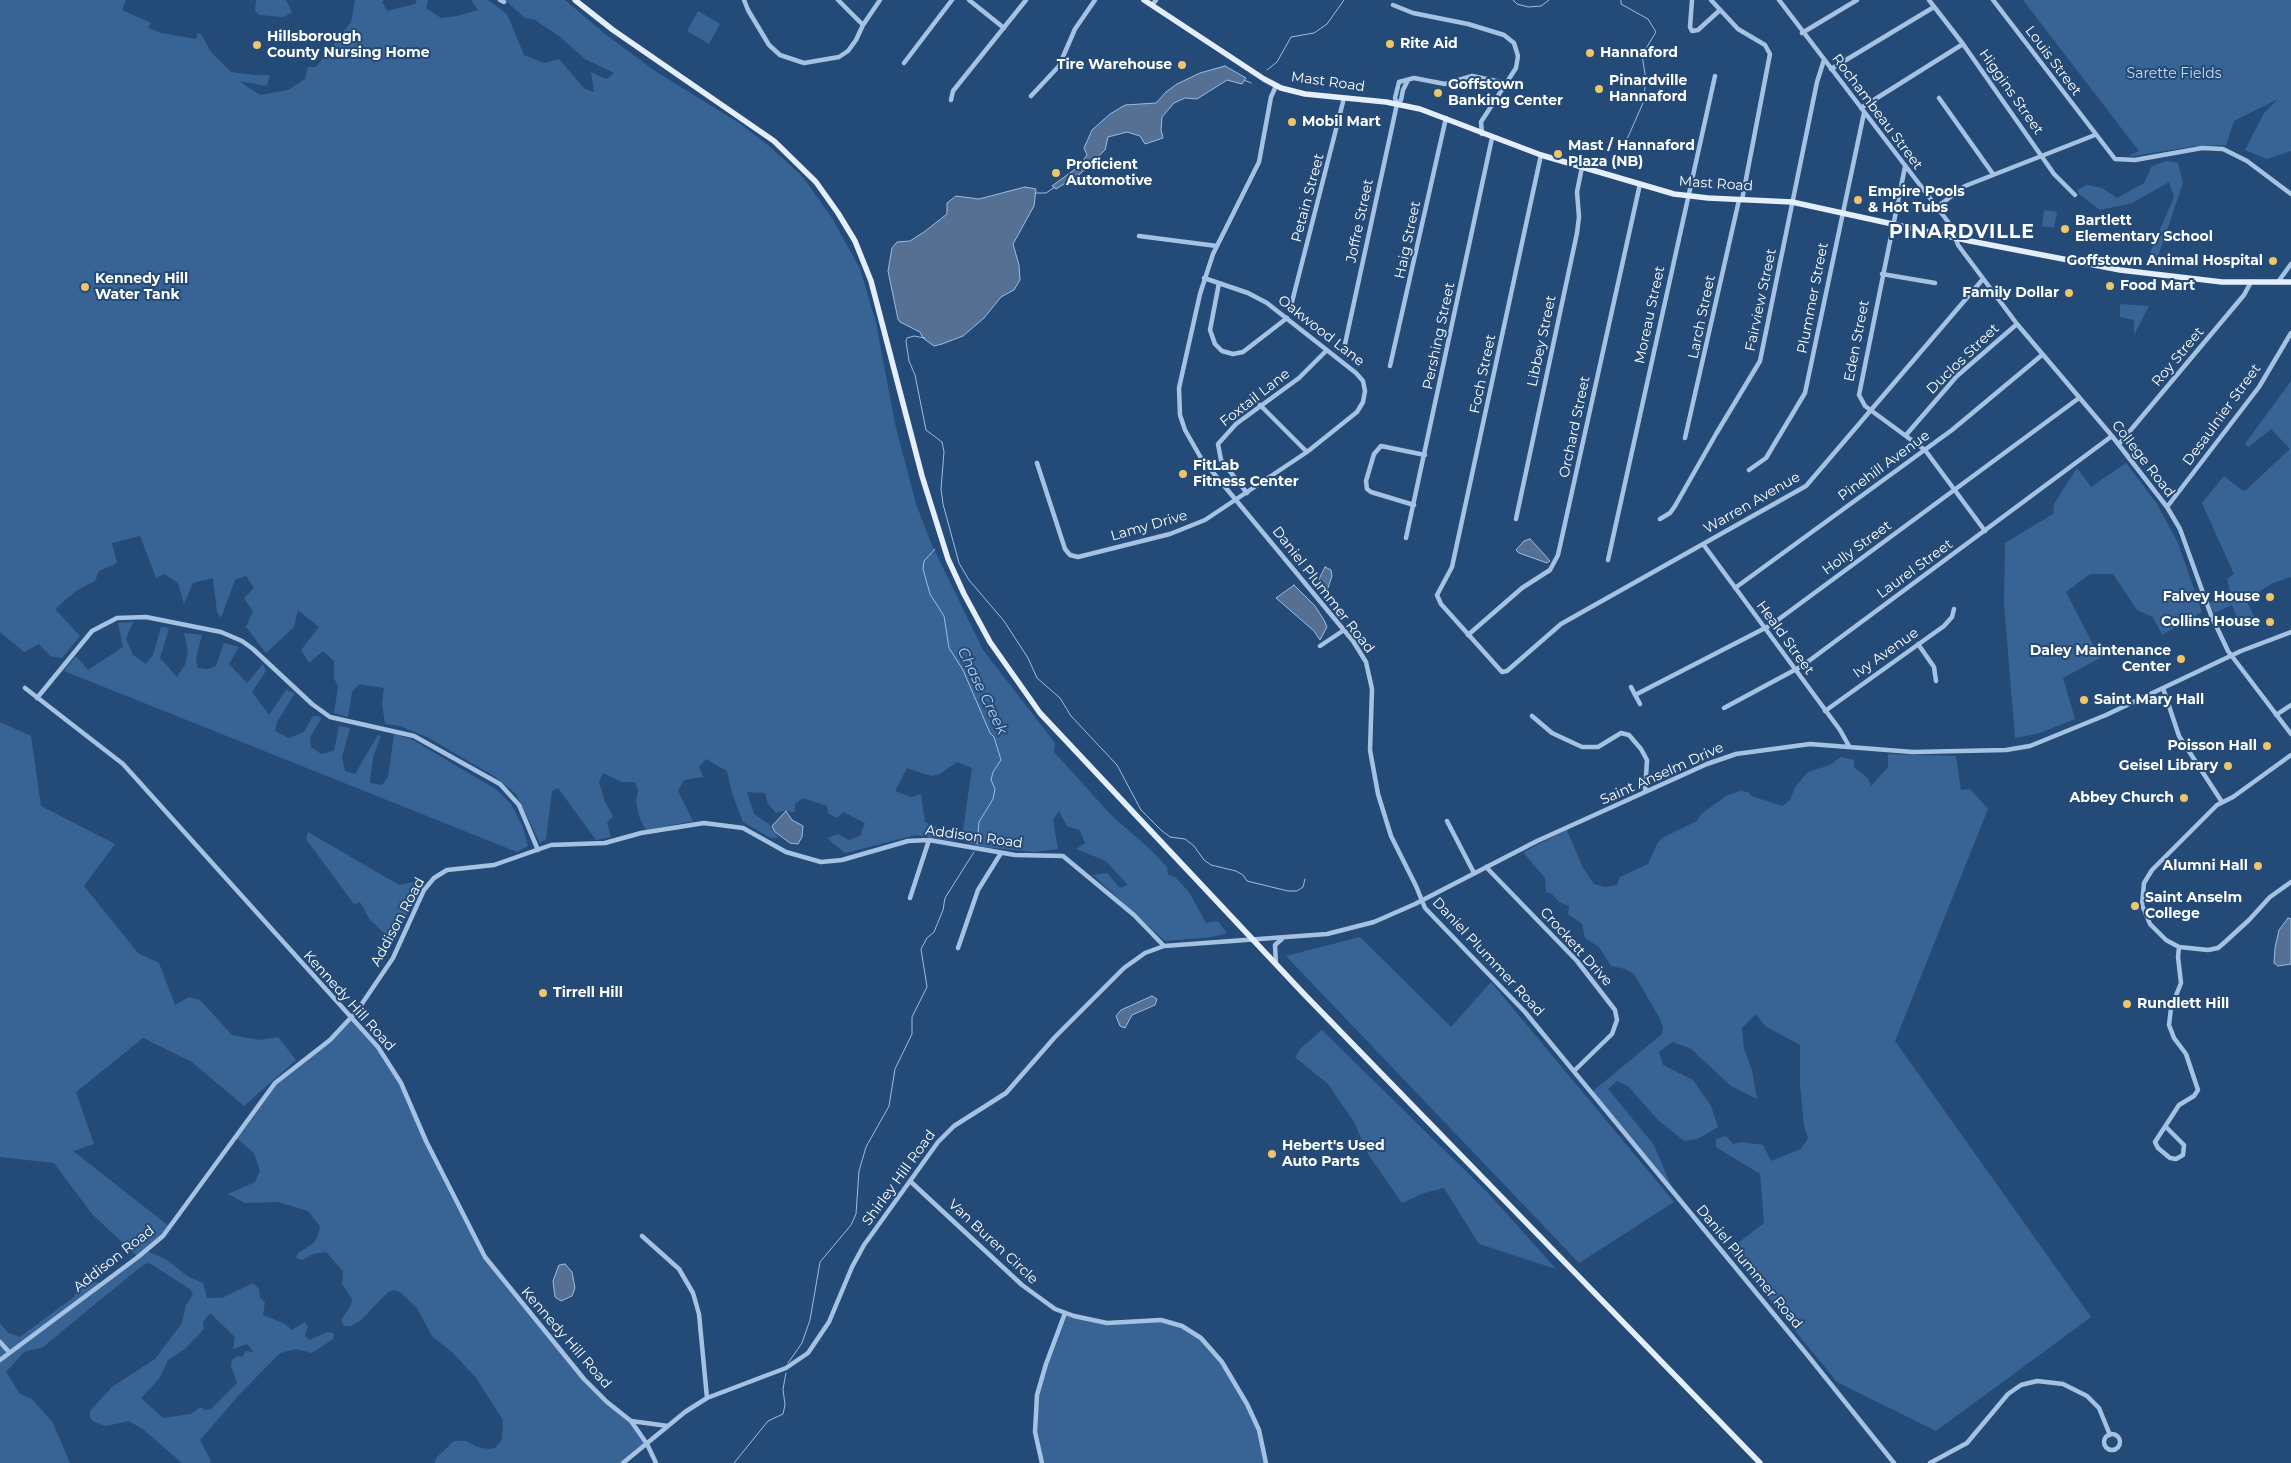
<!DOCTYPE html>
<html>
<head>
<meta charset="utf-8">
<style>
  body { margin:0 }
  canvas { display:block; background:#244a77 }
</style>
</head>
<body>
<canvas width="2291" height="1463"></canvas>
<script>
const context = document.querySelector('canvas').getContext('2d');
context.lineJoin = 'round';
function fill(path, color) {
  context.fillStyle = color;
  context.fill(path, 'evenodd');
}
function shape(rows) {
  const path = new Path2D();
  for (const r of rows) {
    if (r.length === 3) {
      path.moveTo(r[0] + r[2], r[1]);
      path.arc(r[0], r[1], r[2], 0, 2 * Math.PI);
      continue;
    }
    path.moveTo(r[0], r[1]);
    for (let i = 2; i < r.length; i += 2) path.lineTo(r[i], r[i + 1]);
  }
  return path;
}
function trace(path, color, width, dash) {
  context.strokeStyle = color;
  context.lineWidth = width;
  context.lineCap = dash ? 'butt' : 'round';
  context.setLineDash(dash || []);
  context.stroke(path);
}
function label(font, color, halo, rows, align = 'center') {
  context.font = font + ' Montserrat,sans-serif';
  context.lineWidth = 4;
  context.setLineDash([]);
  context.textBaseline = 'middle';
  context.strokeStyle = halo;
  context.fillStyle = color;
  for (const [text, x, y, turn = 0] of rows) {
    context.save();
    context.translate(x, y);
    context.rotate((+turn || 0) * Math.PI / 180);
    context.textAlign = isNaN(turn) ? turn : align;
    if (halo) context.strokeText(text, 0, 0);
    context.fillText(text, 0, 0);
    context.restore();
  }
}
const green = shape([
  [0,0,126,0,122,10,151,23,148,28,161,33,196,39,198,33,201,34,211,52,231,72,254,75,270,75,267,86,239,81,260,95,288,90,305,79,308,67,316,67,351,22,355,0,384,0,382,2,387,11,415,4,417,0,428,0,426,8,441,18,457,16,478,10,471,0,488,0,507,14,524,55,544,63,559,59,585,89,594,92,591,72,606,79,614,73,585,59,559,36,535,20,525,18,505,0,565,0,605,34,655,71,739,123,769,146,802,176,832,218,860,269,876,323,895,424,916,504,931,543,983,650,1055,743,1054,752,1112,816,1151,850,1167,867,1168,875,1175,877,1189,892,1206,923,1218,921,1227,933,1212,937,1165,941,1093,875,1107,873,1120,888,1128,885,1106,861,1076,849,1085,843,1080,830,1067,826,1059,811,1053,820,1058,849,1033,852,983,847,965,842,962,837,972,768,957,762,940,774,931,776,907,768,895,791,911,797,921,794,925,822,953,834,953,841,916,835,845,853,827,838,838,834,849,840,860,836,865,823,843,812,837,818,828,813,827,806,803,798,795,804,795,811,792,813,787,810,776,813,768,804,765,793,747,792,754,814,769,824,778,838,771,838,743,822,732,793,727,771,706,759,699,767,703,777,684,780,678,791,693,821,646,830,640,819,636,803,638,790,635,782,622,782,603,773,599,782,605,802,613,816,607,823,611,837,596,840,558,788,552,791,546,839,540,843,516,794,494,776,427,737,400,726,385,724,382,704,384,688,359,684,352,692,348,717,334,713,338,687,334,678,334,661,323,651,309,663,301,650,319,627,298,610,294,627,266,653,246,627,253,611,244,598,254,588,246,576,235,580,221,618,217,612,213,578,193,583,184,604,178,583,164,574,156,578,140,536,112,543,117,563,99,571,95,581,76,591,55,609,80,636,62,658,50,656,39,644,24,652,0,632],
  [256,0,286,0,292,12,284,17,259,15,255,11],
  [2023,0,2291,0,2291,151,2267,159,2245,150,2264,113,2278,99,2234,121,2226,145,2195,146,2127,157,2139,151],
  [698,11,720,24,709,44,687,31],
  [2166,161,2178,163,2183,183,2155,265,2146,262,2174,197,2169,182,2132,203,2100,210,2079,194,2077,190,2087,185,2102,188,2117,198,2144,183,2152,166],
  [2044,210,2057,212,2054,228,2042,226],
  [2120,304,2149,306,2134,335,2134,320,2120,317],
  [2291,381,2291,577,2273,583,2246,600,2257,622,2239,623,2232,605,2214,613,2209,603,2228,595,2230,591,2227,579,2234,574,2202,503,2224,476,2243,491,2246,490,2290,449,2271,429,2249,447,2245,444],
  [2126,463,2157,504,2178,543,2202,612,2162,635,2153,617,2137,610,2113,574,2090,574,2066,592,2100,658,2063,678,2075,719,2040,733,2015,738,2004,604,2005,543,2053,514,2054,504,2077,468,2091,487],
  [133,622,126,639,133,655,146,664,153,655,161,627,169,628,160,658,177,677,185,665,188,651,184,633,202,635,196,658,197,668,208,669,216,666,224,643,239,647,229,664,247,683,263,664,266,671,252,692,269,715,286,690,295,693,277,722,275,731,289,738,304,732,313,716,319,716,321,719,310,737,311,747,321,754,334,751,339,726,350,728,342,757,345,771,355,774,378,735,381,736,373,757,370,783,382,785,388,777,394,734,411,739,497,790,511,804,522,825,528,846,517,852,64,671,76,656,88,670,123,647,118,623],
  [0,722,31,736,41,806,115,844,84,886,138,953,159,963,175,1005,189,997,200,1000,232,1035,259,1040,278,1037,296,1060,244,1106,192,1062,143,1038,76,1092,94,1144,73,1151,170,1227,147,1251,167,1260,187,1276,203,1283,207,1298,222,1298,253,1283,259,1289,260,1298,265,1302,263,1315,285,1324,292,1330,305,1322,308,1327,305,1335,309,1340,328,1332,334,1333,333,1339,312,1353,296,1349,280,1353,238,1396,200,1440,211,1461,210,1463,182,1463,144,1430,129,1421,106,1426,94,1422,90,1418,90,1411,112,1387,155,1359,182,1323,186,1305,193,1294,190,1289,149,1263,143,1265,100,1300,43,1347,24,1352,6,1372,20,1394,32,1399,53,1423,70,1463,0,1463,0,1323,8,1333,20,1337,74,1297,80,1281,103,1283,138,1257,92,1214,54,1163,0,1157],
  [210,1313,235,1337,233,1349,247,1344,254,1352,245,1351,243,1357,237,1356,232,1360,231,1366,237,1383,211,1409,205,1410,200,1407,191,1414,163,1418,141,1398,159,1379,168,1360,185,1349,204,1329,203,1322],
  [1888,754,1956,756,1961,790,1970,789,1988,809,1895,1041,2091,1317,1936,1431,1837,1382,1729,1250,1764,1223,1760,1174,1716,1147,1716,1139,1726,1136,1733,1144,1742,1142,1763,1145,1771,1161,1801,1149,1808,1138,1804,1126,1800,1084,1800,1045,1765,1026,1756,1014,1742,1028,1744,1049,1752,1070,1757,1099,1731,1086,1690,1048,1672,1042,1659,1052,1663,1065,1693,1080,1711,1106,1718,1127,1697,1139,1684,1141,1657,1119,1628,1086,1617,1081,1608,1089,1654,1145,1674,1193,1593,1091,1662,1034,1663,1027,1659,1017,1634,974,1625,969,1611,966,1599,947,1585,938,1582,924,1568,914,1569,906,1559,902,1552,894,1546,892,1545,878,1523,852,1567,830,1582,866,1594,884,1605,887,1617,885,1620,877,1648,864,1657,844,1662,838,1697,821,1701,814,1728,795,1740,791,1748,792,1751,796,1782,806,1790,800,1795,787,1808,772,1830,765,1841,757,1854,760,1854,767,1868,778,1871,786,1888,767],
  [308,832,399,885,419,881,418,890,394,942,370,920,360,902,354,904,306,839],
  [1360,937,1451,1027,1491,982,1674,1202,1579,1263,1286,956],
  [351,1018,378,1047,395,1072,426,1141,478,1246,595,1391,623,1414,647,1444,623,1463,435,1463,436,1458,454,1441,466,1441,477,1447,489,1449,495,1448,502,1439,503,1420,476,1378,453,1353,432,1336,417,1308,400,1292,394,1290,388,1292,361,1320,351,1326,344,1326,341,1320,351,1305,352,1299,342,1284,343,1271,326,1252,313,1254,302,1260,296,1258,298,1253,314,1243,319,1232,320,1226,308,1211,278,1202,245,1203,228,1194,255,1182,260,1171,254,1153,234,1136,275,1083,309,1057],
  [1322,1030,1488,1193,1556,1269,1479,1244,1444,1188,1424,1193,1402,1203,1368,1154,1354,1122,1328,1084,1295,1057,1301,1048],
  [1065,1313,1107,1323,1161,1320,1192,1331,1216,1353,1255,1420,1266,1463,1042,1463,1036,1440,1037,1395]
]);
const water = shape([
  [1225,66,1246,78,1242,84,1227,80,1197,99,1185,98,1174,103,1162,117,1161,130,1163,138,1145,144,1140,136,1127,132,1108,137,1105,150,1080,174,1056,189,1052,186,1078,167,1087,155,1084,148,1092,130,1110,114,1125,105,1156,103,1166,92,1177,84,1200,73,1225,66],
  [1025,187,1036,189,1034,206,1013,244,1019,265,1020,280,1014,290,1001,297,984,318,963,336,942,344,934,346,923,338,920,332,900,322,898,319,888,271,892,248,897,242,910,241,924,232,947,214,947,203,956,196,979,199,1025,187],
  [1530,539,1542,552,1550,561,1547,563,1519,553,1516,550,1524,541,1530,539],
  [1325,567,1331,570,1332,576,1328,588,1324,591,1319,579,1325,567],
  [1294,585,1315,606,1324,620,1327,627,1320,640,1314,631,1276,598,1294,585],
  [786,811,792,820,803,826,802,837,798,844,790,843,775,832,772,826,786,811],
  [2288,918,2291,919,2291,964,2278,966,2274,963,2275,948,2279,930,2288,918],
  [1152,996,1157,999,1155,1005,1132,1015,1125,1028,1120,1026,1116,1016,1121,1010,1152,996],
  [565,1264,572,1272,575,1288,572,1296,561,1301,555,1297,553,1281,559,1265,565,1264]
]);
const stream = shape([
  [1513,0,1517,4,1528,7,1541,6,1549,0],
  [1621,0,1621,4,1648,19,1656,32,1642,55,1646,80,1643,103,1628,137,1621,146],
  [1267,70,1277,62,1291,37,1314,33,1327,24,1344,0],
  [1244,80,1251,83],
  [1035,193,1046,193,1055,187],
  [925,338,914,336,907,338,906,341,909,361,915,375,926,430,942,442,944,452,941,489,943,504,959,563,969,580,1004,621,1028,658,1037,678,1060,698,1071,716,1117,765,1141,810,1161,830,1170,837,1185,839,1194,846,1204,860,1211,865,1236,871,1243,875,1247,881,1288,891,1297,891,1303,887,1305,879],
  [935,549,924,561,923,569,930,594,944,616,949,648,963,670,990,733,994,737,1001,760,993,772,991,780,995,789,993,799,979,822,977,844],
  [788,1363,802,1343,810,1320,820,1262,851,1225,856,1214,859,1171,866,1147,889,1106,895,1069,912,1034,912,1017,927,987,921,949,927,938,934,932,943,910,945,898,974,852],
  [734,1463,768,1421,783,1414,785,1405,783,1389,786,1373]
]);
const minor = shape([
  [500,0,504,2],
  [744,0,748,10,769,45,780,55,804,63,839,57,848,51,856,40,863,25,838,0],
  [969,0,1004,28],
  [1692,0,1690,27,1692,31,1698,30,1720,10],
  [1711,0,1738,29,1765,45,1770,54,1742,200],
  [1779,0,1952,227,1958,245,2017,324,2112,436,2167,507,2180,529,2211,615,2228,651,2291,734],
  [1929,0,1963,44,2054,174,2075,195],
  [1993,0,2115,159,2135,160,2202,148,2223,149,2247,161,2291,194],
  [1152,5,1156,0],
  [1393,5,1413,13,1468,24,1504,35,1514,43,1518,56,1516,68,1481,122,1482,134],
  [863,25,880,0],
  [1802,33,1857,0],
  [904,63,952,0],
  [1831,69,1934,7],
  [1276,86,1271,97,1259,162,1213,254,1200,294,1179,388,1180,415,1185,430,1201,458,1353,641,1366,662,1372,689,1370,750,1378,794,1391,836,1416,886,1425,908,1525,1012,1805,1352,1894,1463],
  [1031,96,1059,66,1075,29,1095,0],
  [1939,98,1993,174],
  [951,100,953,91,1026,0],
  [1397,104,1395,98,1399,82,1414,78,1445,84,1472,76,1506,83],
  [1397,104,1401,100,1403,90,1408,80],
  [1861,108,1963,44],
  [1541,155,1452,567,1437,595,1441,604,1502,672,1507,671,1561,624,1806,486,1983,279],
  [1905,167,1859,395,1865,406,1925,450,1985,531],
  [1937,207,1965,186,2095,135],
  [1139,236,1217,246],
  [1882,274,1935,283],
  [2278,282,2291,264],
  [1219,283,1210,330,1215,344,1222,351,1233,354,1243,352,1287,318],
  [1292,302,1344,98],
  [1345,344,1397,104],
  [1390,366,1446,118],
  [1260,405,1307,452],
  [1906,435,1957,376,2017,324],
  [1685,438,1739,200],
  [2119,444,2244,295,2251,282],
  [1037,463,1065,549,1070,555,1078,557,1170,534,1205,520,1307,452,1357,412,1363,402,1365,391,1363,381,1356,373,1267,303,1248,293,1204,278],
  [1749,470,1766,458,1805,393,1864,113],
  [1247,493,1221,460,1218,444,1236,424,1299,378,1327,350],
  [1414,505,1371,492,1367,489,1366,481,1374,454,1381,446,1425,455],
  [2167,507,2259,387,2291,333],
  [1516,519,1577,233,1579,217,1577,192,1582,167],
  [1660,519,1670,513,1675,506,1716,434,1760,361,1817,82,1824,60],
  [1406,538,1492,138],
  [1703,544,1840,730,1849,746],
  [1608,560,1715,76],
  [1735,588,1952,430,2042,355],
  [1468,635,1522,588,1550,570,1558,555,1640,184],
  [1918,644,1934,667,1936,681],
  [1320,646,1344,630],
  [1631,687,1640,704],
  [25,688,123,764,378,1047,401,1083,426,1141,485,1257,584,1379,607,1402,631,1421,647,1444,656,1463],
  [2163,688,2179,736,2222,802],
  [1635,695,1771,625,2079,398],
  [37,698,92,631,117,618,146,617,221,632,242,641,253,649,312,704,330,717,414,736,500,784,519,805,538,850],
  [1724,708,1802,666,2112,436],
  [1825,711,1944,626,1952,617,1954,609],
  [2276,715,2291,705],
  [1532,716,1552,733,1582,747,1598,747,1621,733,1629,735,1641,749,1647,760,1645,792],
  [2291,755,2233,797,2217,805,2152,870,2144,883,2142,905,2150,924,2166,940,2179,947,2208,950,2218,948,2225,942,2249,920,2270,897,2291,882],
  [1447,821,1474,873],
  [1486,867,1577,961,1615,1010,1617,1020,1612,1034,1574,1071],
  [910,898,929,840],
  [958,948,978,890,1001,853],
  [1276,964,1275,945,1282,939],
  [2166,1127,2184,1145,2183,1155,2176,1159,2170,1158,2158,1148,2155,1142,2179,1105,2194,1096,2198,1090,2186,1054,2174,1038,2169,1025,2171,1008,2181,983,2178,957,2179,947],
  [910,1181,1022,1285,1055,1309,1074,1316,1107,1323,1161,1320,1182,1326,1201,1338,1222,1362,1247,1404,1259,1430,1266,1463],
  [642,1236,679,1269,693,1293,699,1314,707,1398],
  [0,1342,9,1352],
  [0,1360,138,1257,163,1236,275,1083,330,1040,357,1011,393,958,424,890,434,878,447,870,494,865,551,845,605,843,641,833,704,823,743,828,786,852,821,862,842,860,908,841,929,840,1015,855,1063,856,1134,915,1164,946],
  [631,1421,668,1426],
  [2112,1442,8],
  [623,1463,685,1412,707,1398,786,1368,808,1353,829,1322,852,1267,864,1245,938,1142,954,1126,1006,1093,1055,1037,1124,968,1145,953,1164,946,1327,934,1374,922,1415,904,1537,841,1707,764,1736,754,1810,744,1913,752,2006,750,2030,746,2106,715,2241,651,2291,632],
  [1042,1463,1035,1432,1037,1395,1046,1364,1065,1313],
  [1930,1463,1967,1443,2008,1394,2021,1385,2037,1381,2063,1384,2087,1396,2099,1408,2110,1435]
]);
const major = shape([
  [575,0,613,30,774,141,816,182,838,213,855,241,871,281,922,476,948,559,964,594,990,642,1040,713,1303,993,1760,1463],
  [1144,0,1264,79,1281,88,1305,94,1386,102,1420,109,1541,155,1674,194,1708,198,1792,202,1970,241,2120,270,2222,282,2291,282]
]);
const markers = [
  [1390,44,5,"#edc56a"],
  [257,45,5,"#edc56a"],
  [1590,53,5,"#edc56a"],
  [1182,65,5,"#edc56a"],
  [1599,89,5,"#edc56a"],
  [1438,93,5,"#edc56a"],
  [1292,122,5,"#edc56a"],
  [1558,154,5,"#edc56a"],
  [1056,173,5,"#edc56a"],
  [1858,200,5,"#edc56a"],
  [2065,229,5,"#edc56a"],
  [2273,261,5,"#edc56a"],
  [2110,286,5,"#edc56a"],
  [85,287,5,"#edc56a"],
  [2069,293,5,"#edc56a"],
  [1183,474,5,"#edc56a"],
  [2270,597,5,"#edc56a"],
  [2270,622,5,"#edc56a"],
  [2181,659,5,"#edc56a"],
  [2084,700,5,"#edc56a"],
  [2267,746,5,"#edc56a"],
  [2228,766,5,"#edc56a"],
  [2184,798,5,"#edc56a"],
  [2258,866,5,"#edc56a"],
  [2135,906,5,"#edc56a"],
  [543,993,5,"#edc56a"],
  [2127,1004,5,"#edc56a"],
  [1272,1154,5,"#edc56a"]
];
const poiNames = [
  ["Hillsborough",267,37],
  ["County Nursing Home",267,53],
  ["Rite Aid",1400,44],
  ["Hannaford",1600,53],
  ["Tire Warehouse",1172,65,"right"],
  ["Pinardville",1609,81],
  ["Hannaford",1609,97],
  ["Goffstown",1448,85],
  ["Banking Center",1448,101],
  ["Mobil Mart",1302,122],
  ["Mast / Hannaford",1568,146],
  ["Plaza (NB)",1568,162],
  ["Proficient",1066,165],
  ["Automotive",1066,181],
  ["Empire Pools",1868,192],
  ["& Hot Tubs",1868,208],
  ["Bartlett",2075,221],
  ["Elementary School",2075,237],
  ["Goffstown Animal Hospital",2263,261,"right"],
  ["Kennedy Hill",95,279],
  ["Water Tank",95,295],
  ["Food Mart",2120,286],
  ["Family Dollar",2059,293,"right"],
  ["FitLab",1193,466],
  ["Fitness Center",1193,482],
  ["Falvey House",2260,597,"right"],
  ["Collins House",2260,622,"right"],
  ["Daley Maintenance",2171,651,"right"],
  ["Center",2171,667,"right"],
  ["Saint Mary Hall",2094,700],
  ["Poisson Hall",2257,746,"right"],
  ["Geisel Library",2218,766,"right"],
  ["Abbey Church",2174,798,"right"],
  ["Alumni Hall",2248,866,"right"],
  ["Saint Anselm",2145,898],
  ["College",2145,914],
  ["Tirrell Hill",553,993],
  ["Rundlett Hill",2137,1004],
  ["Hebert's Used",1282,1146],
  ["Auto Parts",1282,1162]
];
const streetNames = [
  ["Louis Street",2053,61,53],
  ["Mast Road",1328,82,8],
  ["Higgins Street",2011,92,55],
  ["Rochambeau Street",1877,112,53],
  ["Mast Road",1716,184,4],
  ["Petain Street",1308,198,-75],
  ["Joffre Street",1360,221,-78],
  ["Haig Street",1408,240,-78],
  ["Plummer Street",1813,298,-79],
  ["Fairview Street",1761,300,-78],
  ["Moreau Street",1650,315,-78],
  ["Larch Street",1702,317,-78],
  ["Oakwood Lane",1321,331,38],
  ["Pershing Street",1439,336,-78],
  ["Libbey Street",1542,341,-78],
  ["Eden Street",1857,341,-79],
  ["Roy Street",2178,357,-50],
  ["Duclos Street",1963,359,-44],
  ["Foch Street",1483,374,-78],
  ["Foxtail Lane",1255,398,-38],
  ["Desaulnier Street",2222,415,-54],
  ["Orchard Street",1575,427,-78],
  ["College Road",2143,459,52],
  ["Pinehill Avenue",1884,466,-36],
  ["Warren Avenue",1752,503,-30],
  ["Lamy Drive",1149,526,-16],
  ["Holly Street",1857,548,-36],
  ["Laurel Street",1915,569,-36],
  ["Daniel Plummer Road",1323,590,52],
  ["Heald Street",1785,638,54],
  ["Ivy Avenue",1886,653,-35],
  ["Saint Anselm Drive",1662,774,-24],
  ["Addison Road",974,837,8],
  ["Addison Road",398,922,-62],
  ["Crockett Drive",1576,947,48],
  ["Daniel Plummer Road",1488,957,47],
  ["Kennedy Hill Road",349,1001,48],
  ["Shirley Hill Road",899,1178,-54],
  ["Van Buren Circle",993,1242,43],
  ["Addison Road",114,1259,-38],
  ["Daniel Plummer Road",1749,1267,50],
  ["Kennedy Hill Road",566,1338,49]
];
const parkNames = [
  ["Sarette Fields",2174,74]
];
const waterNames = [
  ["Chase Creek",982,691,64]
];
const districtNames = [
  ["PINARDVILLE",1962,232]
];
fill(green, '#386495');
fill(water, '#557092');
trace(water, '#9abde4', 1);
trace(stream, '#9abde4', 1);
trace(minor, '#a6c2e3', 4.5);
trace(major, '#e5eefc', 5.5);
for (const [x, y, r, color] of markers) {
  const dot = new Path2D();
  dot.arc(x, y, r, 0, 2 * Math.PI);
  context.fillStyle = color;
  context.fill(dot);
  trace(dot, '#244a77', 2);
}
label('bold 14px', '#fff', '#244a77', poiNames, 'left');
label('14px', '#fff', '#244a77', streetNames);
label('14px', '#c8dcf3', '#244a77', parkNames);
label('italic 15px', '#b1cceb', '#244a77', waterNames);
context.letterSpacing = '1px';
label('bold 19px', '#fff', '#244a77', districtNames);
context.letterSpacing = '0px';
</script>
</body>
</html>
